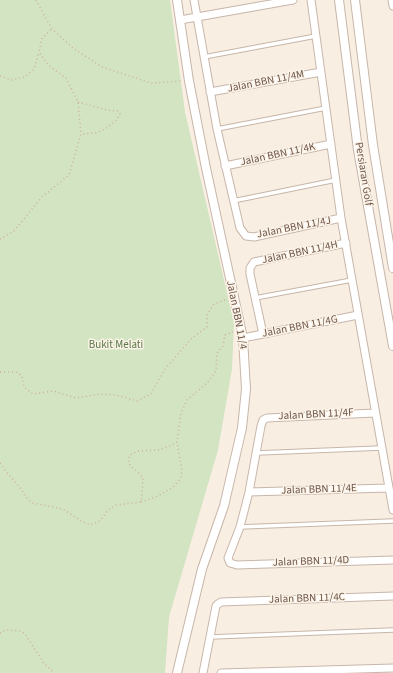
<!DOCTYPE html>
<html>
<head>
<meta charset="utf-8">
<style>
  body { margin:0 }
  canvas { display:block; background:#f9eee2 }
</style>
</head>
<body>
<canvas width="393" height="673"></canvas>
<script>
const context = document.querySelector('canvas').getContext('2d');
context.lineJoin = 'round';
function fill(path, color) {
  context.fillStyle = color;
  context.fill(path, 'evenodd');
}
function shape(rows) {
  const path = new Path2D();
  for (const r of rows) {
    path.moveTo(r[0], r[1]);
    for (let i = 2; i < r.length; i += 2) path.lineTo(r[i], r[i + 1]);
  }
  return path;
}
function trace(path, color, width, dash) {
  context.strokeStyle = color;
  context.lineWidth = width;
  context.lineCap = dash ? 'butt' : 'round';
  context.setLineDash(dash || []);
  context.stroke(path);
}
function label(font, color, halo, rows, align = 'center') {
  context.font = font + ' "Source Sans 3",sans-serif';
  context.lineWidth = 3;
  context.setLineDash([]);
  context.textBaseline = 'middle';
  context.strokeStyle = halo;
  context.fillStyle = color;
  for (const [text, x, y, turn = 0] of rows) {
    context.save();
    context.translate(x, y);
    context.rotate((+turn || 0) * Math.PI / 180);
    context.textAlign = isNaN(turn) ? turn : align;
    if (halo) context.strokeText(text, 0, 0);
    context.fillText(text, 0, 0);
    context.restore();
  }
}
const green = shape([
  [0,0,170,0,185,112,234,323,232,369,218,450,169,617,165,673,0,673]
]);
const path = shape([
  [36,0,52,29,73,48,102,67,151,83,182,81],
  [0,76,12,80,25,77,34,69,39,52],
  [78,102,107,110,118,111,120,114,117,120,105,129,96,133,82,134],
  [0,239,14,231,42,197,69,175,81,134,78,102,66,78,48,65,39,52,42,38,52,29],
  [0,372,16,372,22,376,24,387,33,394,53,391,76,398,100,394,116,395,137,401,151,394,165,369,192,338,207,327,207,315,214,304,227,299],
  [0,463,4,469,22,490,25,496,32,503,63,509,81,521,90,525,100,521,108,510,116,505,141,502,142,495,143,478,137,471,131,467,128,460,130,455,138,451,158,450,170,446,177,442,181,413,187,400,208,382,216,371,217,353,223,346,225,335,233,332],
  [141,502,158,496,173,487,181,478,182,471,177,442],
  [0,633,6,630,21,631,25,634,43,662,54,673]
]);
const service = shape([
  [204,57,316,36],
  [217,129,326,108],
  [233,201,336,180],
  [255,298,352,280],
  [257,453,381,448],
  [240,527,393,521],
  [210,637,393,630]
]);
const minor = shape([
  [194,0,217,129,240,228,246,236,254,237,341,218],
  [311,0,341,218,393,510],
  [392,0,393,6],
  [180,20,293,0],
  [210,92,321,72],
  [225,166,331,144],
  [263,334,250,274,250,268,254,262,346,243],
  [243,338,358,315],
  [375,413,267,418,263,420,261,426,249,492,240,527,228,558,230,563,237,565,393,560],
  [249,492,389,488],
  [203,673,216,606,218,604,221,602,393,596],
  [221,673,393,668]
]);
const tertiary = shape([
  [339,0,358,150,393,346],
  [355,0,373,145,393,268],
  [177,673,202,569,224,506,242,428,246,389,243,338,206,168,189,81,177,0]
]);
const streetNames = [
  ["Jalan BBN 11/4M",266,82,-11],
  ["Jalan BBN 11/4K",278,155,-12],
  ["Persiaran Golf",363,174,81],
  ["Jalan BBN 11/4J",294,228,-11],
  ["Jalan BBN 11/4H",300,253,-12],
  ["Jalan BBN 11/4",236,315,79],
  ["Jalan BBN 11/4G",300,327,-11],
  ["Jalan BBN 11/4F",316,415,-3],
  ["Jalan BBN 11/4E",319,490,-2],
  ["Jalan BBN 11/4D",311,562,-2],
  ["Jalan BBN 11/4C",307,599,-2]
];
const parkNames = [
  ["Bukit Melati",116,346]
];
fill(green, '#d2e4c2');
trace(service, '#c8b6aa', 5.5);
trace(minor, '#c8b6aa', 9);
trace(tertiary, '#c8b6aa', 10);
trace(path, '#cfb0a0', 1.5, [1, 3]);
trace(service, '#fff', 3.5);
trace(minor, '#fff', 7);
trace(tertiary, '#fff', 8);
label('11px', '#6d554b', '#fcf3e7', streetNames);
label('11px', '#587848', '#fcf3e7', parkNames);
</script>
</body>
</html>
